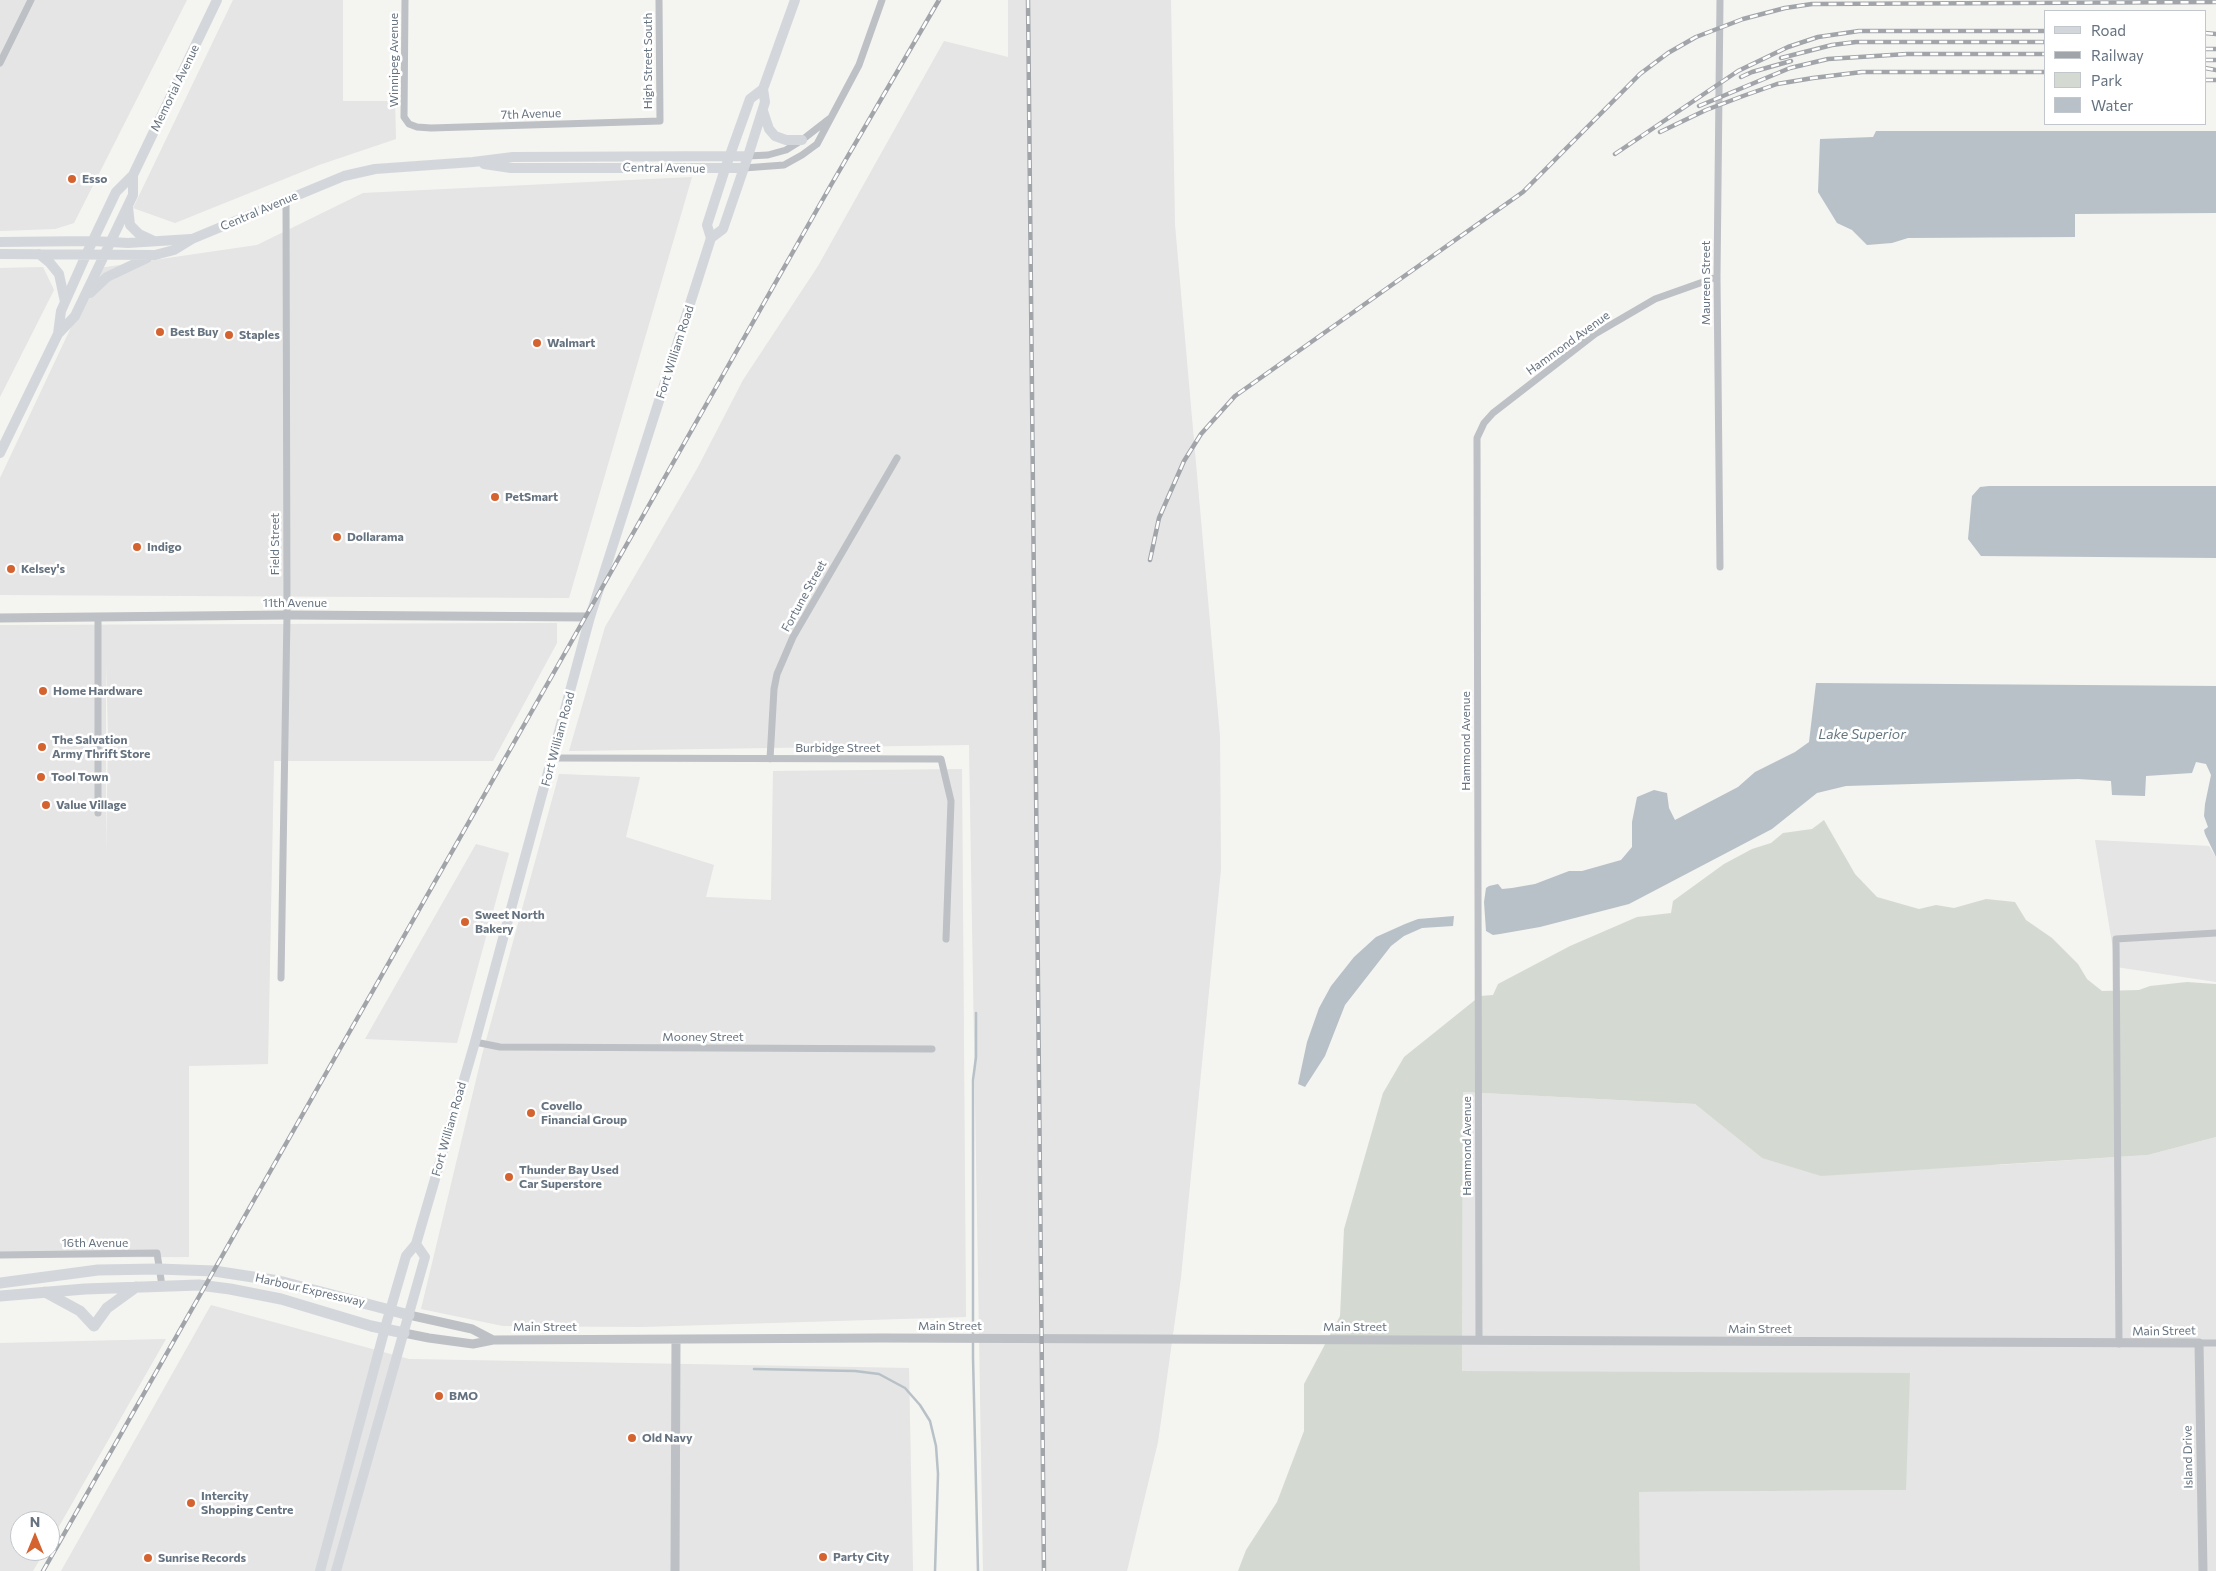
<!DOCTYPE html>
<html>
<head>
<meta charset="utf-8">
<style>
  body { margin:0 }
  #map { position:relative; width:2216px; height:1571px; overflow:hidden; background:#f4f4f0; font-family:Commissioner,sans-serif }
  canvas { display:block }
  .legend { position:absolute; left:2044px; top:10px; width:162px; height:115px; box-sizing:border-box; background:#fff; border:1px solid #c1c7cc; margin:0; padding:6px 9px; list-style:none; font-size:15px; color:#65727f }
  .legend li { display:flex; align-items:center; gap:10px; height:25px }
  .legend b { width:25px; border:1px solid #c1c7cc }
  .north { position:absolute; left:10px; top:1511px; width:50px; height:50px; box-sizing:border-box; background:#fff; border:1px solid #c1c7cc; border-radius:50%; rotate:0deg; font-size:14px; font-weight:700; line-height:20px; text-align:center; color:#65727f }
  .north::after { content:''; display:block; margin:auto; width:18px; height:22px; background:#d46330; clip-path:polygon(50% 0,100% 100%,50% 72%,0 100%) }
</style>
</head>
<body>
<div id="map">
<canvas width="2216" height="1571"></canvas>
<ul class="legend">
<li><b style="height:6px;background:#d3d7db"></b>Road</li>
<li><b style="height:6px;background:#a1a5aa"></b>Railway</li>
<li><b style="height:14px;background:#d4dad2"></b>Park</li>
<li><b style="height:14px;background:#b8c1c7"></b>Water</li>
</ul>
<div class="north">N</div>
</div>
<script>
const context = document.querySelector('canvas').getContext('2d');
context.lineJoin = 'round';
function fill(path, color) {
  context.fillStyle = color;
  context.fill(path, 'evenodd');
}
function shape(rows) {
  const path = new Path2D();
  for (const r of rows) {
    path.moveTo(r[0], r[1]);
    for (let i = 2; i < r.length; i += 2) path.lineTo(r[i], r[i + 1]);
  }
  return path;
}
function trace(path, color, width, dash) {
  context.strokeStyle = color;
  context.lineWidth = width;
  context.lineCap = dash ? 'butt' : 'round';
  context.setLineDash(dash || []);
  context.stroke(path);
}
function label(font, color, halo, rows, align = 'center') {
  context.font = font + ' Commissioner,sans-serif';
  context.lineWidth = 5;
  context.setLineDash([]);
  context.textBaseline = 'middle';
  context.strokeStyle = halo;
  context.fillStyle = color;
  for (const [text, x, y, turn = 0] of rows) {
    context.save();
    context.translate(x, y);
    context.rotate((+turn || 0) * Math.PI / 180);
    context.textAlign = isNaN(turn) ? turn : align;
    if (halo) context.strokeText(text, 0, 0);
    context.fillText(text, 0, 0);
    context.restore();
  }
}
const built = shape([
  [0,0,187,0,74,223,55,229,0,231],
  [233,0,343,0,343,101,395,101,396,139,319,165,175,223,133,208],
  [1008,0,1171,0,1175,225,1220,736,1221,869,1181,1277,1158,1442,1127,1571,983,1571,969,745,569,751,605,627,698,467,743,380,818,266,944,41,1008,57],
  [692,177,569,598,0,595,0,478,99,268,257,245,363,193],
  [43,267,54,290,0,397,0,268],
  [557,623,557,643,493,761,274,761,268,1064,189,1066,189,1257,0,1258,0,625],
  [106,663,108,735,106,856],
  [962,769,966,1317,641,1327,503,1326,421,1309,482,1055,559,774,640,777,626,837,714,865,706,897,771,900,773,771],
  [2095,840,2209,846,2216,857,2216,982,2116,967],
  [476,844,509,853,457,1043,365,1039],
  [1463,1092,1695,1104,1762,1158,1999,1165,2148,1155,2216,1137,2216,1571,1640,1571,1638,1492,1906,1490,1462,1371],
  [211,1305,409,1359,909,1368,913,1571,61,1571],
  [166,1339,50,1542,50,1521,20,1521,20,1551,45,1551,33,1571,0,1571,0,1343]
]);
const green = shape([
  [1824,820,1855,874,1877,897,1919,909,1936,905,1954,908,1986,899,2015,902,2026,920,2052,938,2078,964,2087,979,2102,991,2139,990,2150,986,2187,982,2216,984,2216,1137,2148,1155,1821,1176,1762,1158,1695,1104,1463,1092,1462,1371,1910,1373,1906,1490,1639,1492,1640,1571,1238,1571,1246,1550,1277,1502,1304,1431,1304,1384,1340,1316,1344,1229,1383,1093,1404,1057,1480,996,1493,995,1498,984,1570,946,1637,917,1671,913,1673,901,1724,864,1752,849,1771,843,1783,833,1812,829]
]);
const water = shape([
  [1876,131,2216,131,2216,213,2075,214,2075,237,1908,238,1892,243,1867,245,1852,230,1837,223,1818,192,1820,139,1873,137],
  [1989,486,2216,486,2216,558,1981,556,1968,539,1972,496,1980,487],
  [1816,683,2216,686,2216,857,2205,834,2204,830,2208,827,2204,816,2205,804,2211,775,2206,764,2196,762,2192,773,2146,776,2145,796,2112,795,2111,781,2078,779,1846,786,1817,793,1772,829,1629,904,1540,927,1500,934,1493,935,1486,931,1484,902,1486,888,1489,886,1498,884,1502,889,1512,888,1535,884,1569,871,1582,871,1621,860,1632,847,1632,822,1637,797,1654,790,1667,793,1669,808,1675,820,1738,787,1755,772,1795,752,1809,742],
  [1454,916,1453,926,1422,928,1404,936,1391,946,1345,1005,1325,1056,1305,1087,1298,1084,1307,1042,1319,1008,1331,986,1354,957,1376,937,1405,924,1418,919]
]);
const stream = shape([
  [976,1013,976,1057,973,1080,973,1357,978,1571],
  [754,1369,855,1371,879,1374,905,1388,920,1405,930,1421,936,1446,938,1474,935,1571]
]);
const minor = shape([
  [405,0,404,117,409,124,417,127,431,128,660,121,659,0],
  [1720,0,1717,277,1720,567],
  [0,63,31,0],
  [748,156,768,155,786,150,802,140,829,119],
  [744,168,784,165,802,155,817,144,859,65,882,0],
  [98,618,98,813],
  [553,758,941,759,951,801,946,939],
  [770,759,774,689,777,674,793,637,897,458],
  [281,978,287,615,286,199],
  [475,1042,500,1047,932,1049],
  [0,1255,157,1253,162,1286],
  [1479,1339,1477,438,1484,423,1493,413,1595,334,1655,299,1717,277],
  [2199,1343,2216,1343],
  [2119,1344,2116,939,2216,933]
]);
const tertiary = shape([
  [0,618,287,615,590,617],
  [409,1315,472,1329,493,1340],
  [404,1333,429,1338,473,1344,493,1340,882,1338,2199,1343,2203,1571],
  [675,1571,676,1340]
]);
const secondary = shape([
  [763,111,769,129,775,136,786,140,802,140],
  [484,164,511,168,744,168],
  [128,207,130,225,139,234,154,241],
  [711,238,707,225,725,169,750,99,763,89],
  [0,242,93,241,128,243,191,239],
  [0,254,155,255,174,250,192,239,344,176,375,169,473,162,513,157,748,156],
  [39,254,50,263,59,274,65,302],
  [90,293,107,277,147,258],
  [58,334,61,311,86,255,116,192,133,175,217,0],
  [0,453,58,334,75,316,111,241,133,195,133,175],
  [320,1571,385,1328,406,1256,416,1244,475,1042,590,617,711,238,723,229,748,156,765,102,763,89,795,0],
  [336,1571,425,1257,416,1244]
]);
const primary = shape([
  [0,1283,98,1270,158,1269,214,1271,279,1281,409,1315],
  [45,1292,80,1311,94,1326,107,1308,136,1287],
  [0,1296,85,1289,199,1285,230,1289,281,1299,371,1326,404,1333]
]);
const rail = shape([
  [1028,0,1044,1571],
  [2205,33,2216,34],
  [2205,49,2216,49],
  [1781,58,1832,45,1856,42,2045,42],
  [2205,60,2216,60],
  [2205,68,2216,70],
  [1741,77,1752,72,1791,61],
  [2205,80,2216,80],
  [1699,106,1790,68,1828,59,1907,54,2045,54],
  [1660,132,1706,110,1743,96,1777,84,1813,78,1862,72,2045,72],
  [1615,154,1738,71,1788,47,1818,37,1859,31,2045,31],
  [1150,560,1159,518,1184,461,1201,434,1235,396,1523,192,1640,74,1668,53,1696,37,1743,19,1785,8,1812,4,2216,2],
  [43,1571,831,185,939,0]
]);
const markers = [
  [72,179,5,"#d46330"],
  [160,332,5,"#d46330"],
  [229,335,5,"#d46330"],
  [537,343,5,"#d46330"],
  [495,497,5,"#d46330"],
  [337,537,5,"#d46330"],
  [137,547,5,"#d46330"],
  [11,569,5,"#d46330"],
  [43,691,5,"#d46330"],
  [42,747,5,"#d46330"],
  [41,777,5,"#d46330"],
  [46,805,5,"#d46330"],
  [465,922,5,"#d46330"],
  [531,1113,5,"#d46330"],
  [509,1177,5,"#d46330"],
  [439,1396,5,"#d46330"],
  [632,1438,5,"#d46330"],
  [191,1503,5,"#d46330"],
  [823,1557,5,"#d46330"],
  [148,1558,5,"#d46330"]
];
const streetNames = [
  ["Winnipeg Avenue",394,60,-90],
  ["High Street South",648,61,-90],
  ["Memorial Avenue",175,88,-64],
  ["7th Avenue",531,114,-2],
  ["Central Avenue",664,168,1],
  ["Central Avenue",259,211,-23],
  ["Maureen Street",1706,283,-90],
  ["Hammond Avenue",1568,343,-36],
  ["Fort William Road",675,352,-72],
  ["Field Street",275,544,-90],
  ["Fortune Street",804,596,-61],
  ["11th Avenue",295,603],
  ["Fort William Road",558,739,-75],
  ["Hammond Avenue",1466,741,-90],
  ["Burbidge Street",838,748],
  ["Mooney Street",703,1037],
  ["Fort William Road",449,1129,-74],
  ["Hammond Avenue",1467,1146,-90],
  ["16th Avenue",95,1243],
  ["Harbour Expressway",310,1290,13],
  ["Main Street",950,1326],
  ["Main Street",545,1327],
  ["Main Street",1355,1327],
  ["Main Street",1760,1329],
  ["Main Street",2164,1331,-1],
  ["Island Drive",2188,1457,-91]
];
const poiNames = [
  ["Esso",82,179],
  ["Best Buy",170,332],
  ["Staples",239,335],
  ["Walmart",547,343],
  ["PetSmart",505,497],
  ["Dollarama",347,537],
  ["Indigo",147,547],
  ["Kelsey's",21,569],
  ["Home Hardware",53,691],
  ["The Salvation",52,740],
  ["Army Thrift Store",52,754],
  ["Tool Town",51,777],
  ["Value Village",56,805],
  ["Sweet North",475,915],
  ["Bakery",475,929],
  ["Covello",541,1106],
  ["Financial Group",541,1120],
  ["Thunder Bay Used",519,1170],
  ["Car Superstore",519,1184],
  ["BMO",449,1396],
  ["Old Navy",642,1438],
  ["Intercity",201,1496],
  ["Shopping Centre",201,1510],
  ["Party City",833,1557],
  ["Sunrise Records",158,1558]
];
const waterNames = [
  ["Lake Superior",1862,734]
];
fill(built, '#e4e5e4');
fill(green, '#d4dad2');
fill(water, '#b8c1c7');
trace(stream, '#b8c1c7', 2.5);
trace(minor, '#bdc0c4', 7);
trace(tertiary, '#bdc0c4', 9);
trace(secondary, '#d3d7db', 10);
trace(primary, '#d3d7db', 11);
trace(rail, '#a1a5aa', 4.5);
trace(rail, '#fff', 2.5, [8]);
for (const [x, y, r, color] of markers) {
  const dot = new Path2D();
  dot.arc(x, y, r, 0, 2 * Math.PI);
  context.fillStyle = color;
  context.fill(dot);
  trace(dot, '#fff', 2);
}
label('12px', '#65727f', '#fff', streetNames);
label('bold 12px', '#65727f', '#fff', poiNames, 'left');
label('italic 14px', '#667983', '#fff', waterNames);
</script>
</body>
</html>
